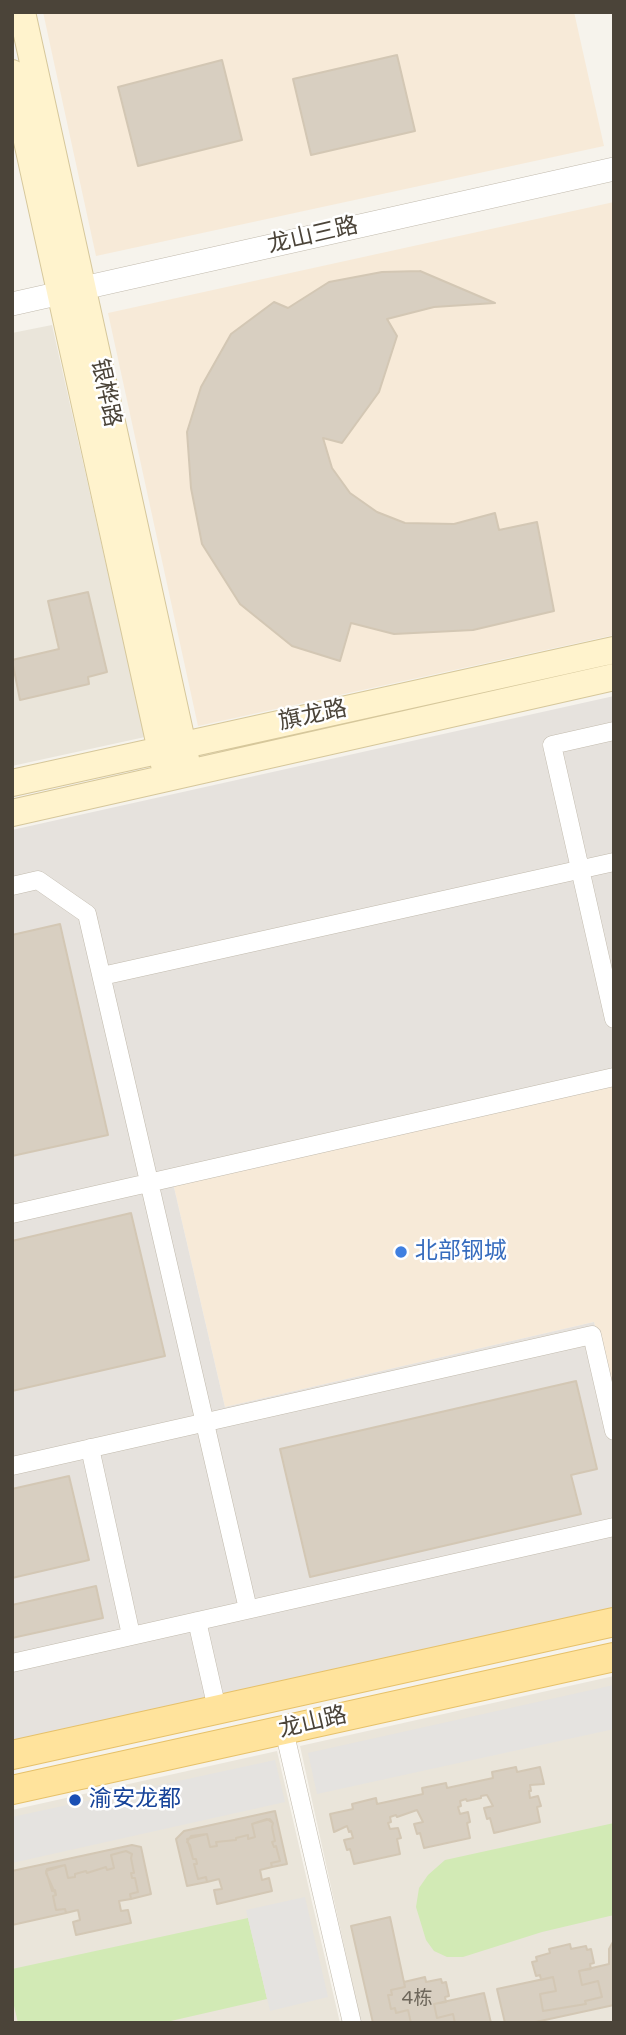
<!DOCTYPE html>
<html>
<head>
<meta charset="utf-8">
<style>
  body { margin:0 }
  #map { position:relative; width:626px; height:2035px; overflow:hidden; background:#f6f3ec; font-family:"Varela Round",sans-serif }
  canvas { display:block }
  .frame { position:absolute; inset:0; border:14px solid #4b4439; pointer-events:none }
</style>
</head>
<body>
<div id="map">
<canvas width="626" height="2035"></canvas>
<div class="frame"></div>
</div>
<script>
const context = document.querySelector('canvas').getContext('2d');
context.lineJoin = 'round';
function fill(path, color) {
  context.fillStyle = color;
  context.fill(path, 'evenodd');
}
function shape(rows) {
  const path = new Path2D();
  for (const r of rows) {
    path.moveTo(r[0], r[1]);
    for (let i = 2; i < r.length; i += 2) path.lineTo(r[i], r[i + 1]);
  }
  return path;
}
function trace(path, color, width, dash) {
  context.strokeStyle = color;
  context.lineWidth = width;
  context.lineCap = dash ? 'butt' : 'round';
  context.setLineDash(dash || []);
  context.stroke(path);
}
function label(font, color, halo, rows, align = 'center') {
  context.font = font + ' "Varela Round","Noto Sans SC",sans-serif';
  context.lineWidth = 5;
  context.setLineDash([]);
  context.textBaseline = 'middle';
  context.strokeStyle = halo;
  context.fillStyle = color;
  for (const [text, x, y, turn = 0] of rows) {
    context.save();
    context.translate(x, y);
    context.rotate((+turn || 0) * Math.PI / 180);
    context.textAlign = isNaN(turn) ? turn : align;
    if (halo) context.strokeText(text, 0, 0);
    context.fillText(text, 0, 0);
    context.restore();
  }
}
const residential = shape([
  [52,325,145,737,12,766,12,333],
  [614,1676,614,2023,361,2023,300,1746],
  [277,1751,340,2023,12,2023,12,1810]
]);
const commercial = shape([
  [43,12,574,12,604,146,96,256],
  [614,202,614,635,198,726,108,313],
  [614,1080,614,1409,594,1322,225,1407,173,1183]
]);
const industrial = shape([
  [614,696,614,1080,173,1183,225,1407,594,1322,614,1409,614,1610,12,1742,12,830]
]);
const green = shape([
  [614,1823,614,1915,542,1932,463,1957,447,1957,434,1951,426,1940,416,1907,419,1888,428,1875,445,1860],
  [248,1918,267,1999,162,2023,18,2023,12,1997,12,1969]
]);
const parking = shape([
  [614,1685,614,1729,317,1794,308,1753],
  [275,1760,285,1802,12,1863,12,1817],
  [305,1897,328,1997,270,2011,246,1910]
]);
const building = shape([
  [397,55,415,131,311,155,293,79,397,55],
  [222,60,242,140,138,166,118,87,222,60],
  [420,271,495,303,434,307,387,319,397,336,379,392,342,443,323,438,332,468,350,493,377,512,405,523,454,524,495,513,499,530,537,522,554,611,473,630,394,634,351,623,340,661,292,646,240,604,202,544,191,488,187,432,201,387,231,334,274,302,288,308,329,282,382,272,420,271],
  [88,592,107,672,88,677,89,684,20,700,12,660,59,649,48,601,88,592],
  [60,924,108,1135,12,1156,12,935,60,924],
  [131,1213,165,1356,12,1391,12,1241,131,1213],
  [576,1381,597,1469,571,1475,581,1514,310,1577,280,1449,576,1381],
  [69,1476,89,1560,12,1578,12,1489,69,1476],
  [96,1586,103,1618,12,1638,12,1605,96,1586],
  [516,1767,517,1772,540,1767,544,1784,530,1785,531,1791,529,1791,530,1798,538,1796,541,1806,537,1807,540,1822,494,1833,490,1818,487,1819,484,1808,493,1806,487,1795,481,1796,481,1798,467,1801,466,1799,460,1801,461,1806,458,1807,460,1814,468,1812,470,1822,467,1823,470,1838,424,1848,420,1833,417,1834,414,1824,423,1822,417,1810,397,1817,396,1815,390,1817,391,1822,388,1823,390,1829,398,1828,401,1838,397,1839,400,1854,354,1864,350,1849,347,1850,344,1840,353,1838,351,1831,349,1832,347,1826,334,1832,330,1814,353,1809,352,1804,376,1798,377,1804,423,1794,422,1788,446,1783,447,1788,493,1778,492,1772,516,1767],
  [275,1811,287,1864,272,1867,271,1863,280,1861,276,1846,274,1847,272,1842,275,1841,272,1827,273,1823,270,1819,252,1824,255,1837,248,1839,248,1835,236,1838,236,1840,216,1842,217,1846,210,1847,207,1834,191,1836,187,1842,190,1845,193,1859,196,1859,197,1864,194,1864,198,1879,206,1877,207,1882,187,1886,176,1839,184,1831,275,1811],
  [267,1819,273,1823,272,1827,275,1841,272,1842,274,1847,276,1846,280,1861,271,1863,272,1867,260,1870,262,1880,269,1878,272,1891,217,1904,214,1890,222,1889,219,1879,207,1882,206,1877,198,1879,194,1864,197,1864,196,1859,193,1859,187,1839,207,1834,210,1847,217,1846,216,1842,236,1840,236,1838,248,1835,248,1839,255,1837,252,1824,267,1819],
  [132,1845,141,1847,151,1894,131,1899,130,1894,138,1892,135,1878,132,1878,131,1873,134,1873,131,1858,132,1854,126,1851,111,1855,114,1868,107,1870,106,1867,87,1873,86,1871,75,1874,75,1877,68,1878,65,1865,47,1869,46,1873,56,1895,53,1896,56,1910,65,1909,66,1913,12,1925,12,1871,132,1845],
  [126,1851,132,1854,131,1858,134,1873,131,1873,132,1878,135,1878,138,1892,130,1894,131,1899,119,1901,121,1911,128,1910,131,1923,76,1935,73,1922,80,1920,78,1910,66,1913,65,1909,56,1910,53,1896,56,1895,55,1890,52,1891,46,1871,65,1865,68,1878,75,1877,75,1874,86,1871,87,1873,106,1867,107,1870,114,1868,111,1855,126,1851],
  [390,1917,405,1987,391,1990,392,1995,388,1995,391,2009,395,2008,396,2013,408,2010,411,2023,373,2023,351,1926,390,1917],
  [614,1940,614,2005,531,2023,505,2023,497,1989,553,1977,556,1991,540,1994,543,2011,586,2004,585,2001,602,1997,598,1981,582,1985,579,1971,609,1964,609,1949,614,1940],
  [570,1944,571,1949,586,1946,587,1950,591,1949,594,1963,590,1964,591,1969,579,1971,582,1985,598,1981,602,1997,585,2001,586,2004,543,2011,540,1994,556,1991,553,1977,541,1980,540,1975,536,1976,532,1962,537,1961,536,1957,550,1953,549,1949,570,1944],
  [425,1977,426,1982,441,1979,442,1983,446,1982,449,1996,445,1997,446,2002,434,2004,437,2018,453,2014,455,2023,411,2023,408,2010,396,2013,395,2008,391,2009,388,1995,392,1995,391,1990,405,1987,404,1982,425,1977],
  [484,1993,491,2023,455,2023,453,2014,437,2018,434,2004,484,1993]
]);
const minor = shape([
  [614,731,552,745,614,1019],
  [12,886,38,880,87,914,248,1609],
  [102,976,614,862],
  [12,1214,614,1077],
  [90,1448,131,1635],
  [12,1466,592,1335,614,1431],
  [197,1621,217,1709],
  [12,1663,614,1527],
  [284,1730,352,2023]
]);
const tertiary = shape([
  [12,304,614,169]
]);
const secondary = shape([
  [22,12,189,773],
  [12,73,167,778],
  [12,783,614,650],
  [12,813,614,677]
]);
const primary = shape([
  [12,1755,614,1622],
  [12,1790,614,1657]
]);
const markers = [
  [401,1252,7,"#3f7fe0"],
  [75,1800,7,"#1a4fb4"]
];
const numberNames = [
  ["4栋",417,1999]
];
const streetNames = [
  ["龙山三路",313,236,-13],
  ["银桦路",105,393,78],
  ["旗龙路",313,716,-12],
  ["龙山路",313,1723,-13]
];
const shopNames = [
  ["北部钢城",415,1252]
];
const transitNames = [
  ["渝安龙都",89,1800]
];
fill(residential, '#eae5da');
fill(commercial, '#f7ead8');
fill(industrial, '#e6e2dd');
fill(green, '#d2eab5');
fill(parking, '#e5e3e0');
fill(building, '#d8cfc1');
trace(building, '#d3c7b4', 2);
trace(minor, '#c2bbae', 19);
trace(tertiary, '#c2bbae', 24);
trace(secondary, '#d6c79b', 28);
trace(primary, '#e6c16a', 30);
trace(minor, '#fff', 18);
trace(tertiary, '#fff', 23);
trace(secondary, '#fff3cd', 26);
trace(primary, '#ffe39c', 28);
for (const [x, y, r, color] of markers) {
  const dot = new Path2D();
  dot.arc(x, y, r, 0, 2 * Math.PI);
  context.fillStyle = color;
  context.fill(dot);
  trace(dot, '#fff', 2.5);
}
label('19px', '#6e675b', null, numberNames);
label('23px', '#4b4439', '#fff', streetNames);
label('23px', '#366cbe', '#fff', shopNames, 'left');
label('23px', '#164399', '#fff', transitNames, 'left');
</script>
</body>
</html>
